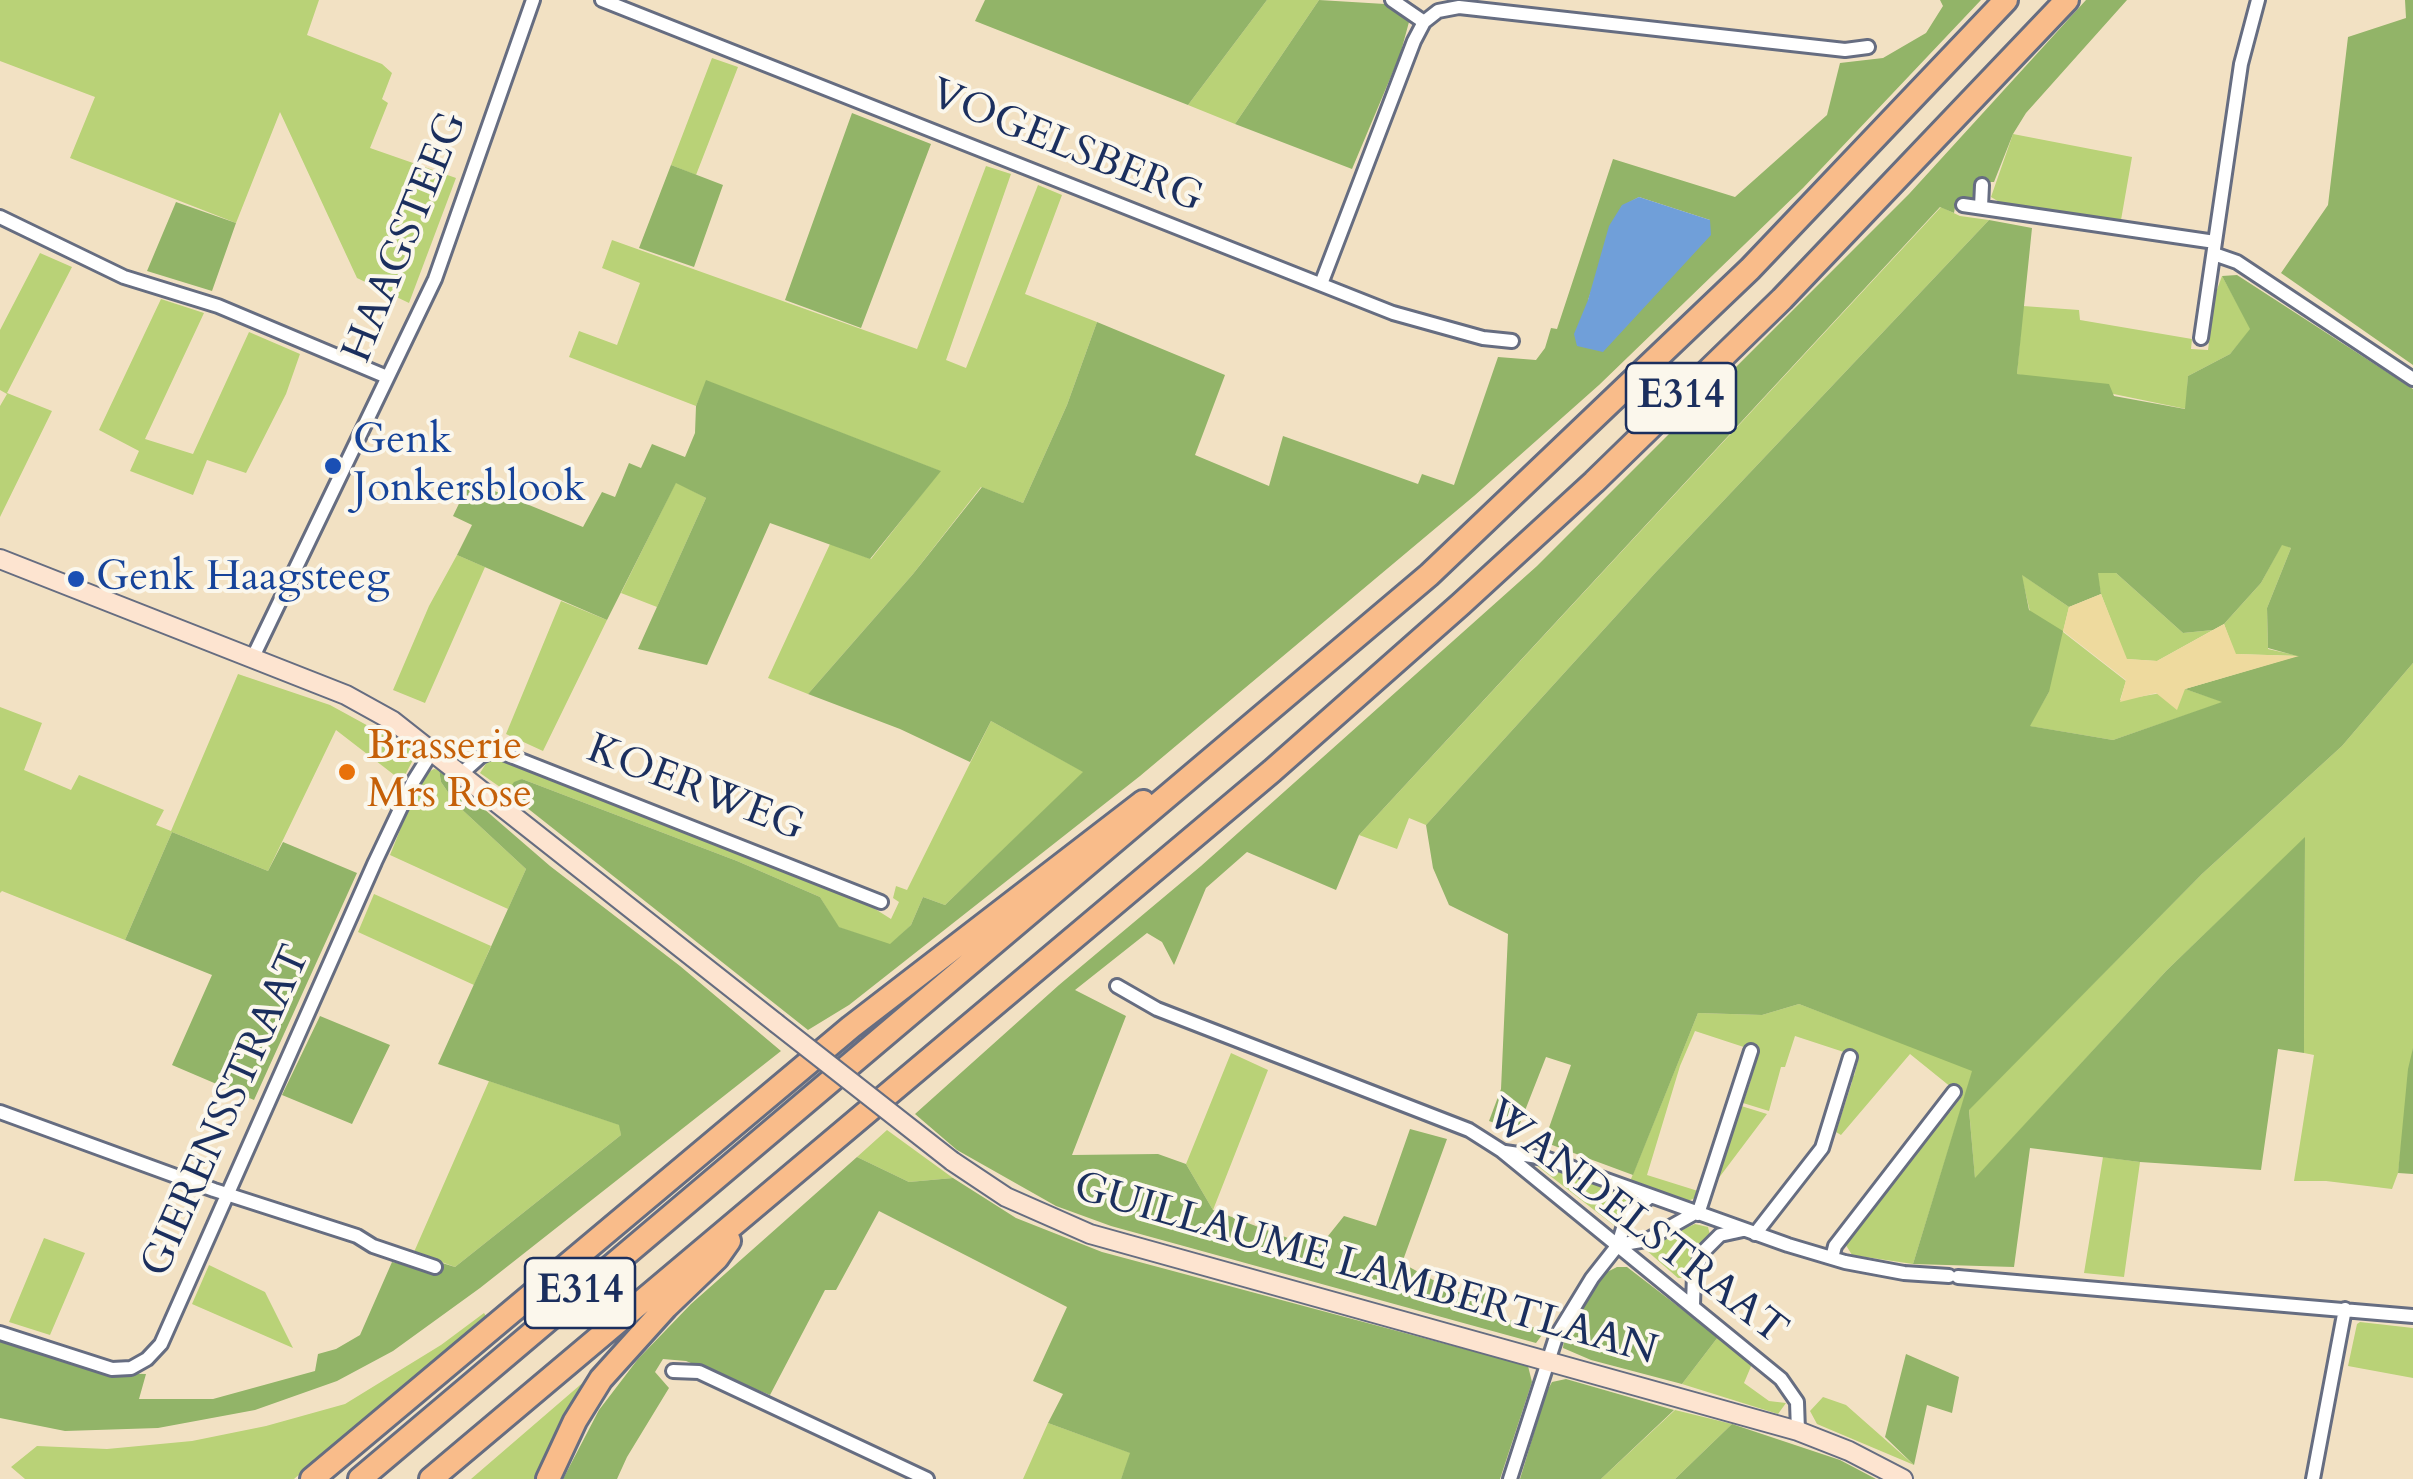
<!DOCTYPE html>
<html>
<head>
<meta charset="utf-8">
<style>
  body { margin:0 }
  canvas { display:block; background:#f2e1c3 }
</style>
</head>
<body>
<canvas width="2413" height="1479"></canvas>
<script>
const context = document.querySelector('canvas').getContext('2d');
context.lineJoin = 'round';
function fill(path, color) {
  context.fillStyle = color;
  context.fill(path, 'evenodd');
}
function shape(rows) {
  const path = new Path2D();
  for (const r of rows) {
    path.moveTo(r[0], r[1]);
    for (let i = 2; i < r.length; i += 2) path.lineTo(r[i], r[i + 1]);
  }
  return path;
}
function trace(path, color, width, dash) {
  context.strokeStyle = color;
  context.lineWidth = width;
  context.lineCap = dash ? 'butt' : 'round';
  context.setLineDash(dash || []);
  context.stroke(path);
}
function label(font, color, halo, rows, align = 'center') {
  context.font = font + ' Cardo,serif';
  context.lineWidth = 8;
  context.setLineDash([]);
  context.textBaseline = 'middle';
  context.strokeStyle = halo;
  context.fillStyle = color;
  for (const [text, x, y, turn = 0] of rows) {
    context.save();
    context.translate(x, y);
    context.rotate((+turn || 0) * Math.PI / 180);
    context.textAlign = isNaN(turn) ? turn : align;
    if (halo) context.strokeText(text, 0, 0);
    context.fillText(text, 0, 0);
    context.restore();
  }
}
const green = shape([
  [0,0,319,0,307,35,382,64,392,73,382,99,388,103,370,148,456,178,409,303,357,278,280,112,236,223,70,158,95,97,0,61],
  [1267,0,1319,0,1235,124,1188,105],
  [712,58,738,67,696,175,671,165],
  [2013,134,2132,157,2121,220,2001,203,1991,197],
  [986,166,1011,174,946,360,966,368,1038,185,1062,195,1025,294,1097,322,1067,405,1023,503,981,487,913,574,808,694,768,678,830,544,871,559,940,471,707,381,696,406,569,357,579,331,617,345,640,283,602,268,612,240,917,349],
  [1941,207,1960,216,1989,220,1656,572,1426,825,1409,818,1397,849,1359,835],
  [40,253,72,267,7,393,52,411,0,517,0,406,7,394,0,390,0,330],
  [2222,276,2251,329,2230,354,2188,376,2186,409,2017,374,2023,306,2079,310,2080,320,2192,339,2191,349,2208,350,2215,295],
  [161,299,204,313,145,439,193,454,249,332,300,354,286,394,246,473,207,460,193,495,130,471,139,451,99,430],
  [676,482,706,498,657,607,621,593],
  [2282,544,2291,548,2267,608,2268,649,2299,656,2235,654,2224,624,2261,583],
  [457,555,485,567,425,703,393,690,429,606],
  [2097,573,2116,573,2183,633,2213,630,2157,661,2126,659,2101,594],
  [2021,574,2069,607,2063,632,2126,681,2120,700,2185,689,2224,702,2113,740,2029,726,2049,692],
  [561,601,607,620,543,751,506,734],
  [2413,663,2413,1049,2398,1173,2392,1189,2326,1181,2294,1181,2314,1055,2304,1053,2305,838,2167,970,1975,1179,1969,1109,2202,874,2342,746],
  [238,674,330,705,414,751,415,756,402,781,336,730,268,871,172,832,125,940,2,891,0,893,0,707,42,723,24,770,71,790,79,775,164,810,156,825,171,831],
  [991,721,1084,772,945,905,923,897,911,925,890,945,838,927,820,897,737,861,522,779,509,787,507,792,480,773,489,759,499,759,864,902,891,919,899,902,893,898,896,886,907,890],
  [434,769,439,770,441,782,456,804,526,869,508,909,390,855,418,785,423,775],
  [374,894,491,946,474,985,358,932],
  [1799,1004,1973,1070,1913,1264,1852,1255,1844,1242,1862,1216,1866,1218,1882,1196,1879,1193,1910,1155,1914,1158,1927,1140,1925,1137,1928,1133,1931,1135,1945,1118,1942,1115,1946,1110,1950,1112,1962,1096,1910,1054,1841,1135,1836,1132,1852,1082,1849,1076,1854,1076,1859,1057,1795,1036,1785,1067,1781,1067,1769,1111,1743,1103,1751,1080,1747,1078,1749,1071,1753,1072,1759,1052,1695,1031,1680,1066,1647,1175,1698,1191,1695,1198,1683,1203,1629,1184,1698,1013,1762,1015],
  [1231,1053,1268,1070,1213,1210,1186,1164],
  [489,1081,620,1125,621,1135,455,1267,414,1252],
  [1738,1105,1767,1114,1715,1183,1714,1182],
  [887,1130,953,1178,909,1182,857,1157],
  [2103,1157,2140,1162,2124,1277,2084,1273],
  [1532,1158,1638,1197,1622,1214,1616,1227,1531,1161],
  [1695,1224,1708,1227,1710,1235,1699,1249,1686,1278,1678,1278,1646,1250,1650,1244],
  [44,1238,85,1253,50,1335,9,1322],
  [209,1265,265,1292,293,1348,192,1304],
  [484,1313,486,1316,294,1479,25,1479,11,1467,37,1446,107,1449,192,1441,266,1426,345,1404,441,1345],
  [2360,1322,2413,1328,2413,1378,2348,1366,2357,1324],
  [1718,1337,1752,1364,1744,1383,1769,1401,1786,1403,1778,1414,1682,1384],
  [601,1367,539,1479,471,1479],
  [1823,1397,1846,1405,1914,1465,1817,1424,1810,1411],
  [1675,1410,1732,1424,1675,1479,1601,1479],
  [1048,1423,1131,1453,1121,1479,1023,1479]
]);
const forest = shape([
  [985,0,1267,0,1188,105,975,21],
  [1319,0,1385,4,1409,22,1400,55,1352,169,1235,124],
  [1940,0,1981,0,1803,188,1599,385,1474,496,1140,776,849,1005,808,1030,507,792,514,782,522,779,737,861,820,897,839,927,890,944,911,925,923,897,945,905,1083,772,991,721,970,762,900,729,808,694,913,574,982,487,1023,503,1067,405,1097,322,1225,375,1195,455,1269,486,1283,436,1418,484,1422,474,1454,485,1498,357,1536,360,1545,348,1551,328,1557,329,1613,159,1735,197,1827,115,1840,63,1883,58,1926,33,1943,6],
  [1639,197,1710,220,1588,300,1622,206],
  [2086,0,2127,0,2026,113,2013,134,1994,182,1979,182,1975,196,1967,202,1956,201,1954,213,1940,207,1359,835,1336,890,1247,852,1206,888,1174,965,1162,942,1147,933,1075,990,1126,1016,1072,1155,1158,1154,1186,1164,1213,1210,1296,1241,1303,1230,1324,1241,1344,1216,1376,1226,1410,1129,1447,1139,1402,1263,1455,1292,1495,1293,1487,1313,1545,1331,1536,1343,1111,1226,1056,1206,957,1150,915,1114,1059,985,1201,866,1537,566,1909,194],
  [2405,0,2413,0,2413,365,2281,273,2328,205,2348,37,2406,18],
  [852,113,931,144,861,328,785,300],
  [671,165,723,185,694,267,639,248],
  [176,202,236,223,212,291,147,271],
  [1989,220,2032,228,2017,374,2109,384,2114,396,2185,409,2188,376,2230,354,2250,329,2222,276,2237,275,2413,389,2413,663,2342,746,2202,874,1969,1110,1975,1178,2167,970,2305,837,2304,1053,2278,1049,2261,1170,2140,1162,2030,1148,2014,1267,1913,1264,1972,1071,1799,1004,1762,1015,1698,1013,1633,1175,1544,1142,1571,1065,1546,1057,1517,1131,1489,1121,1501,1089,1508,934,1449,905,1433,868,1426,825,1656,572],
  [2282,545,2291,548,2267,608,2268,648,2297,656,2185,689,2222,702,2113,740,2030,726,2049,692,2063,631,2029,610,2022,575,2069,607,2101,594,2098,573,2116,573,2183,633,2213,630,2224,624,2261,583],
  [706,380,941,471,870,559,770,523,707,665,638,649,706,498,676,483,607,620,457,555,472,525,453,516,470,481,583,527,602,492,615,497,629,463,641,468,652,444,685,457,695,433,696,406],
  [439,770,550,866,680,966,781,1051,480,1288,393,1351,337,1381,255,1410,158,1428,65,1431,0,1418,0,1340,104,1373,146,1374,139,1399,213,1399,315,1371,318,1354,336,1349,360,1335,392,1262,434,1272,439,1262,455,1267,621,1135,619,1125,438,1064,526,869,456,804,441,782],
  [172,832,268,871,283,842,357,873,254,1100,172,1065,212,975,125,940],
  [320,1016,390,1045,352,1124,282,1095],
  [2413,1048,2413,1174,2398,1173,2408,1069],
  [857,1157,909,1182,953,1178,1016,1218,1102,1252,1528,1366,1532,1382,1500,1479,1121,1479,1130,1453,1048,1423,1063,1394,1033,1381,1067,1307,879,1211,836,1290,825,1290,770,1395,686,1361,663,1359,655,1372,669,1388,627,1457,617,1479,563,1479,599,1410,638,1359,691,1304],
  [1617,1267,1627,1267,1718,1337,1682,1384,1591,1360,1563,1348,1564,1340,1599,1282,1607,1272],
  [1906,1354,1959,1377,1952,1413,1927,1405,1914,1465,1885,1437],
  [1566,1379,1674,1410,1601,1479,1520,1479,1546,1393,1552,1382],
  [1732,1424,1840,1460,1876,1479,1675,1479]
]);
const sand = shape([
  [2101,594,2127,659,2157,661,2224,624,2236,654,2299,656,2185,689,2177,710,2156,693,2120,702,2126,680,2063,631,2069,607]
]);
const water = shape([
  [1639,197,1710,220,1711,235,1603,352,1577,346,1574,334,1588,300,1609,226,1622,205]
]);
const street = shape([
  [602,0,1393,313,1483,338,1512,341],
  [1392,0,1424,22],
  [1963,205,2215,242],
  [1981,207,1982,185],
  [0,217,124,277,218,306,387,377],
  [2214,254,2237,262,2413,379],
  [1321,284,1414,41,1424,22,1438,11,1459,7,1845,50,1868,47],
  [2201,338,2241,64,2258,0],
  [253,657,435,279,533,0],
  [462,773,481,756,492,751,503,753,881,902],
  [1117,986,1157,1009,1469,1130,1502,1151,1781,1379,1797,1402,1798,1431],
  [0,1112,214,1190,357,1236,373,1246,435,1267],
  [1505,1152,1545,1158,1788,1245,1845,1262,1904,1273,1949,1276],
  [1698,1214,1751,1051],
  [1755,1234,1822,1148,1850,1057],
  [1618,1245,1647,1240,1695,1213],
  [1832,1258,1835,1246,1954,1092],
  [1958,1277,2413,1316],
  [1693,1305,1694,1273,1704,1251,1720,1235,1743,1230],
  [0,1333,112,1369,131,1368,147,1359,161,1344,375,862,413,782,433,750],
  [673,1371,699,1372,927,1479],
  [1510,1479,1556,1337,1592,1278,1618,1245,1627,1215,1651,1196],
  [2313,1479,2345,1309]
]);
const secondary = shape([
  [0,559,346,695,393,721,776,1023],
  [952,1161,1006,1197,1090,1234,1798,1431,1849,1451,1903,1479]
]);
const highway = shape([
  [312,1479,851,1027,1143,802],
  [360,1479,1429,575,1750,269,2006,0],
  [431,1479,1272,771,1461,604,1594,482,1782,299,2067,0],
  [548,1479,575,1421,601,1379,666,1307,717,1258,729,1241]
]);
const secondaryBridge = shape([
  [776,1023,952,1161]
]);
const markers = [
  [333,466,10,"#1a4fb4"],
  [76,579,10,"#1a4fb4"],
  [347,772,10,"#e8710a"]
];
const shields = [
  [1681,398,110],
  [580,1293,110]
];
const shieldNames = [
  ["E314",1681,398],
  ["E314",580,1293]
];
const streetNames = [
  ["VOGELSBERG",1066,148,22],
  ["HAAGSTEEG",407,238,-68],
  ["KOERWEG",695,790,21],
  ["GIERENSSTRAAT",228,1112,-66],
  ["WANDELSTRAAT",1635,1224,38],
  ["GUILLAUME LAMBERTLAAN",1365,1271,16]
];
const transitNames = [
  ["Genk",353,442],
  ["Jonkersblook",353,490],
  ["Genk Haagsteeg",96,579]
];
const foodNames = [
  ["Brasserie",367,748],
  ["Mrs Rose",367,796]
];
fill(green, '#b9d277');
fill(forest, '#92b468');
fill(sand, '#eeda9e');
fill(water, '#709fd9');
trace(street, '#666d81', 18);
trace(secondary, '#666d81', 22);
trace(highway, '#666d81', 28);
trace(street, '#fff', 12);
trace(secondary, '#fde4d0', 18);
trace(highway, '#f9bc8a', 22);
trace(secondaryBridge, '#666d81', 22, []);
trace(secondaryBridge, '#fde4d0', 18);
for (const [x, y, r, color] of markers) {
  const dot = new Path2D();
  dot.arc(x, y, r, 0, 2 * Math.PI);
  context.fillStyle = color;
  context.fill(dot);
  trace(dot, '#fbf7ec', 4);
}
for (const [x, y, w] of shields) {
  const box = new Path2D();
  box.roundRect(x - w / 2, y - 35, w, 70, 8);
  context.fillStyle = '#fbf7ec';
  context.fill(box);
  trace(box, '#1b2f5e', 2.5);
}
label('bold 40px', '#1b2f5e', null, shieldNames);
label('42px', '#1b2f5e', '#fbf7ec', streetNames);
label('42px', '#164399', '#fbf7ec', transitNames, 'left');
label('42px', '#c56008', '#fbf7ec', foodNames, 'left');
</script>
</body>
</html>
